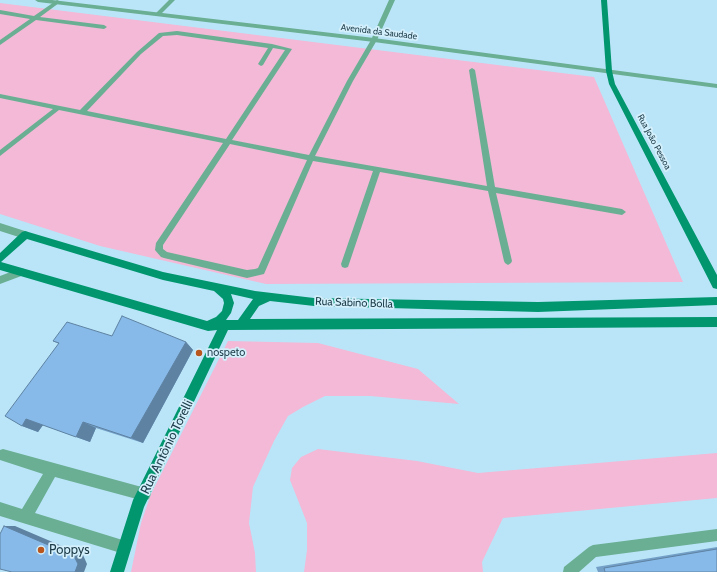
<!DOCTYPE html>
<html>
<head>
<meta charset="utf-8">
<style>
  body { margin:0 }
  canvas { display:block; background:#bae5f8 }
</style>
</head>
<body>
<canvas width="717" height="572"></canvas>
<script>
const context = document.querySelector('canvas').getContext('2d');
context.lineJoin = 'round';
function fill(path, color) {
  context.fillStyle = color;
  context.fill(path, 'evenodd');
}
function shape(rows) {
  const path = new Path2D();
  for (const r of rows) {
    path.moveTo(r[0], r[1]);
    for (let i = 2; i < r.length; i += 2) path.lineTo(r[i], r[i + 1]);
  }
  return path;
}
function trace(path, color, width, dash) {
  context.strokeStyle = color;
  context.lineWidth = width;
  context.lineCap = dash ? 'butt' : 'round';
  context.setLineDash(dash || []);
  context.stroke(path);
}
function label(font, color, halo, rows, align = 'center') {
  context.font = font + ' Cabin,sans-serif';
  context.lineWidth = 3.5;
  context.setLineDash([]);
  context.textBaseline = 'middle';
  context.strokeStyle = halo;
  context.fillStyle = color;
  for (const [text, x, y, turn = 0] of rows) {
    context.save();
    context.translate(x, y);
    context.rotate((+turn || 0) * Math.PI / 180);
    context.textAlign = isNaN(turn) ? turn : align;
    if (halo) context.strokeText(text, 0, 0);
    context.fillText(text, 0, 0);
    context.restore();
  }
}
const green = shape([
  [0,3,594,77,683,282,266,284,100,246,0,214],
  [228,341,318,343,418,369,459,404,370,396,325,396,303,407,288,416,274,441,253,487,249,523,255,553,256,572,131,572,141,523,151,494],
  [318,449,417,461,478,473,717,453,717,498,503,518,482,562,483,572,304,572,307,550,307,523,290,480,292,468,301,457]
]);
const service = shape([
  [57,0,59,1,59,3,40,17,104,25,107,27,104,29,36,20,0,45,0,40,30,19,0,14,0,10,34,16,57,0],
  [177,31,272,44,292,49,232,140,309,155,347,81,371,40,374,38,377,40,353,81,315,156,487,186,469,70,472,68,475,70,495,187,622,209,626,212,622,215,496,193,512,261,511,263,508,265,505,263,504,261,488,191,380,172,349,264,348,267,345,268,342,267,341,264,373,171,313,161,264,274,247,278,164,258,161,257,155,250,156,243,223,143,59,110,0,156,0,150,53,109,0,98,0,94,80,110,137,52,159,33,177,31],
  [177,35,268,48,258,64,261,66,263,65,273,48,285,50,226,139,87,111,141,54,163,36,177,35],
  [230,144,307,160,258,268,255,269,247,270,167,252,163,249,163,245,230,144],
  [717,529,717,541,596,557,579,572,563,572,564,567,589,547,593,545,717,529]
]);
const minor = shape([
  [169,0,175,0,159,16,155,16,155,14,169,0],
  [389,0,395,0,377,40,372,41,371,40,389,0],
  [3,449,149,489,151,494,149,499,144,501,55,477,35,513,129,542,131,547,129,552,124,554,0,516,0,502,22,509,43,474,0,460,0,450,3,449]
]);
const tertiary = shape([
  [35,0,52,0,374,38,717,84,717,88,374,42,38,2,35,0],
  [0,223,28,232,30,235,25,239,0,231,0,223],
  [21,268,24,269,26,272,24,275,0,284,0,276,21,268]
]);
const secondary = shape([
  [601,0,607,0,612,71,615,84,717,275,717,289,713,288,609,84,606,71,601,0],
  [25,231,163,272,255,291,314,298,538,302,717,297,717,305,538,312,314,306,270,301,259,306,250,319,717,317,717,327,228,330,144,507,124,572,110,572,133,500,217,330,208,331,0,270,0,253,22,232,25,231],
  [27,239,163,280,214,291,223,299,224,303,222,311,216,317,207,321,1,262,27,239],
  [231,294,253,299,238,320,226,320,231,313,234,303,231,294]
]);
const wall = shape([
  [112,336,186,342,193,350,143,443,96,428,90,442,43,425,38,432,22,426,59,344,53,341],
  [717,547,717,572,598,572,596,567]
]);
const shadedWall = shape([
  [186,342,193,350,143,443,131,438],
  [26,419,43,425,38,432,22,426],
  [83,422,96,428,90,442,76,437],
  [4,526,15,526,83,555,87,564,84,572,75,572]
]);
const building = shape([
  [122,316,186,342,131,438,83,422,76,437,26,419,22,426,5,416,59,343,53,341,67,322,112,336,122,316],
  [4,526,74,556,78,564,75,572,12,572,0,569,0,534,4,526],
  [717,549,717,572,605,572,604,568,717,549]
]);
const markers = [
  [199,353,4,"#b9561d"],
  [41,550,4,"#b9561d"]
];
const farStreetnames = [
  ["Avenida da Saudade",379,32,7],
  ["Rua João Pessoa",654,142,62]
];
const streetNames = [
  ["Rua Sabino Bolla",354,303,2]
];
const poiNames = [
  ["nospeto",207,353]
];
const nearStreetnames = [
  ["Rua Antônio Torelli",167,447,-64]
];
const nearPoinames = [
  ["Poppys",49,550]
];
fill(green, '#f3b9d7');
fill(service, '#6aaf93');
fill(minor, '#6aaf93');
fill(tertiary, '#6aaf93');
fill(secondary, '#02966f');
fill(wall, '#74a0c8');
fill(shadedWall, '#5e82a2');
fill(building, '#87bae8');
trace(building, '#5e82a2', 1);
for (const [x, y, r, color] of markers) {
  const dot = new Path2D();
  dot.arc(x, y, r, 0, 2 * Math.PI);
  context.fillStyle = color;
  context.fill(dot);
  trace(dot, '#d4f0fc', 1.5);
}
label('9px', '#1d3c49', '#d4f0fc', farStreetnames);
label('11px', '#1d3c49', '#d4f0fc', streetNames);
label('11px', '#1d3c49', '#d4f0fc', poiNames, 'left');
label('13px', '#1d3c49', '#d4f0fc', nearStreetnames);
label('13px', '#1d3c49', '#d4f0fc', nearPoinames, 'left');
</script>
</body>
</html>
